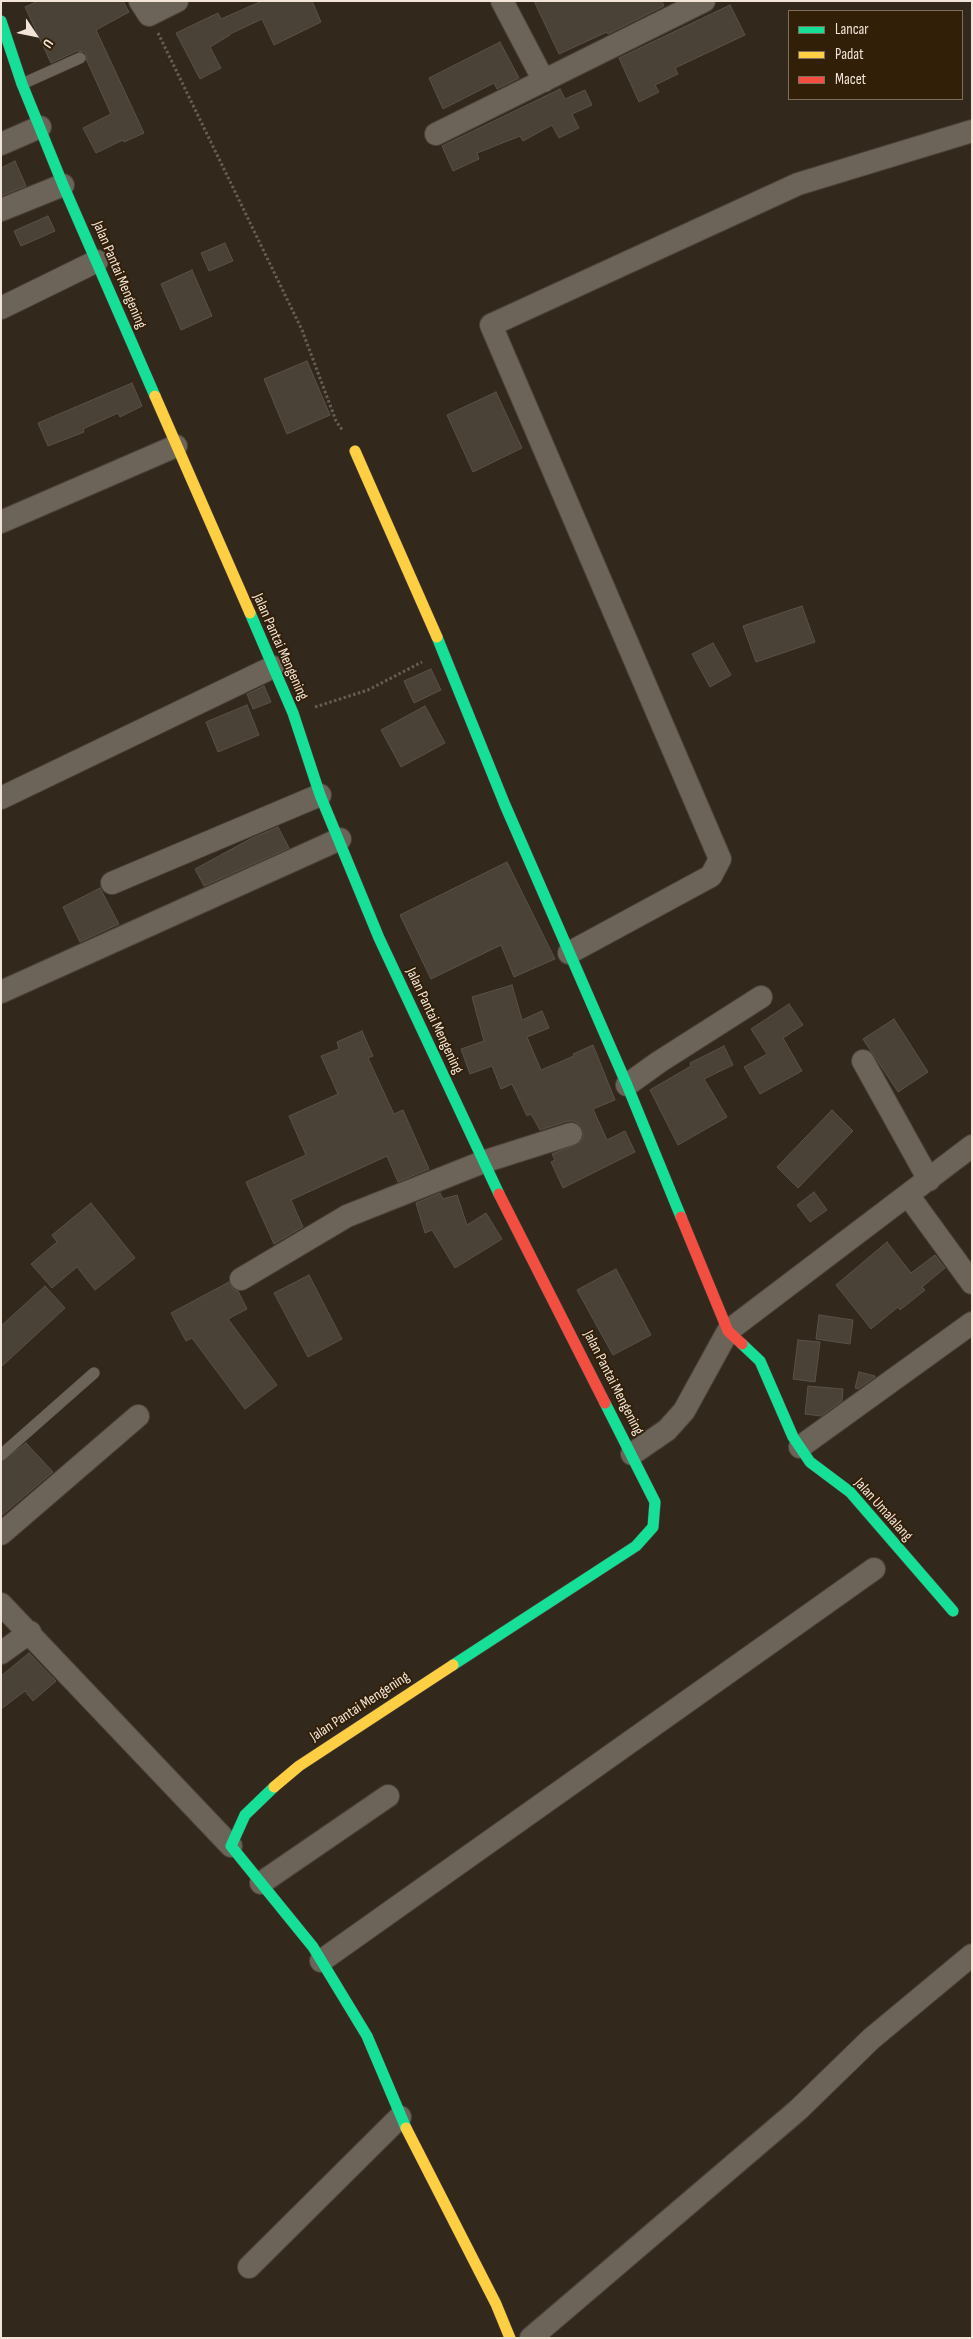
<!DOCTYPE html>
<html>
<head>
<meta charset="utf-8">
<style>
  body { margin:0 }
  #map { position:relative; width:973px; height:2339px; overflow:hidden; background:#33281c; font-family:"Sofia Sans Condensed",sans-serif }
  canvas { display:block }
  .frame { position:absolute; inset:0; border:2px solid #f2e5d8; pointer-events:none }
  .legend { position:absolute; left:788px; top:10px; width:175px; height:90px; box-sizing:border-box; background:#321f08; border:1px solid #7f6e5b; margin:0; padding:6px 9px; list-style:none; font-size:15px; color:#f2e5d8 }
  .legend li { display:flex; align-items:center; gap:10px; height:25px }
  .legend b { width:25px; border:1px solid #7f6e5b }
  .north { position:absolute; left:10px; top:10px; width:50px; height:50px; -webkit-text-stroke:4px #321f08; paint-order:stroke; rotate:124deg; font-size:14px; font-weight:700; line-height:20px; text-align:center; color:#f2e5d8 }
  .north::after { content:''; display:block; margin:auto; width:18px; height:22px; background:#f2e5d8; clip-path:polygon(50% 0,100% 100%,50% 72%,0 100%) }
</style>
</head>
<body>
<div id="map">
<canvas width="973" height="2339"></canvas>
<div class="frame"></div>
<ul class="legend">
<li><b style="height:6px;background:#16e098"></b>Lancar</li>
<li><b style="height:6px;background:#ffcf43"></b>Padat</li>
<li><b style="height:6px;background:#f24e42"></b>Macet</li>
</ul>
<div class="north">U</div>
</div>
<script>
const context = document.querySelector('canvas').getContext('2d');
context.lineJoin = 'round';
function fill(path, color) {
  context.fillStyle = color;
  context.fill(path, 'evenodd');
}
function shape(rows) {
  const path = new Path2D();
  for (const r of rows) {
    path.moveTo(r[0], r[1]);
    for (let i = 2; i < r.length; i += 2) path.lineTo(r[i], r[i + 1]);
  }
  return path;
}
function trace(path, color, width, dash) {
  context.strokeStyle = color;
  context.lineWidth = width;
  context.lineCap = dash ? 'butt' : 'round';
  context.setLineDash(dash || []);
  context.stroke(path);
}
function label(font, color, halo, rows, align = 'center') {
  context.font = font + ' "Sofia Sans Condensed",sans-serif';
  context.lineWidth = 4;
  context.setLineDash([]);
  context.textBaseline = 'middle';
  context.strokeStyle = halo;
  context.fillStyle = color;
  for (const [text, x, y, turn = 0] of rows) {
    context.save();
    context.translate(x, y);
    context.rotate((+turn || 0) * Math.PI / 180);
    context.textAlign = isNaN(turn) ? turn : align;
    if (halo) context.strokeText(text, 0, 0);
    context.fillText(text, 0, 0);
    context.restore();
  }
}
const building = shape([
  [38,1,123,1,129,12,96,30,144,133,124,142,123,140,96,153,83,128,111,114,87,61,85,52,77,51,51,63,25,7,38,1],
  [262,1,312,1,321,22,274,45,262,19,230,34,230,35,210,47,221,68,200,79,176,33,218,13,221,19,262,1],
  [534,1,662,1,664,6,608,34,607,32,559,54,534,1],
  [730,5,745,35,675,68,678,74,655,85,659,92,639,102,619,58,730,5],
  [500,42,519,78,497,89,494,83,443,109,429,78,500,42],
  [560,89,565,99,585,90,592,105,572,114,579,128,559,138,552,125,523,141,520,136,477,153,479,159,453,171,442,146,560,89],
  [15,161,26,186,1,196,1,168,15,161],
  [48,216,55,231,21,246,14,231,48,216],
  [225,243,233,261,209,271,201,253,225,243],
  [192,270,212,316,181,330,161,284,192,270],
  [307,361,330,415,287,434,264,379,307,361],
  [132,383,142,406,120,417,118,413,83,429,84,432,48,446,38,423,132,383],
  [496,392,522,448,473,472,447,415,496,392],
  [802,606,815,642,756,662,743,626,802,606],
  [713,643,731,675,710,687,692,654,713,643],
  [431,669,441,690,414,703,404,681,431,669],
  [264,686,271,702,253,709,247,694,264,686],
  [247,705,259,735,218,752,206,722,247,705],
  [425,706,445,743,401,767,381,730,425,706],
  [278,827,289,848,204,886,195,869,252,838,278,827],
  [507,862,555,959,514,977,501,945,431,979,400,915,507,862],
  [100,888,119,924,80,942,63,907,100,888],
  [512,985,522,1020,542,1011,549,1028,527,1037,541,1070,574,1056,573,1054,593,1045,615,1100,593,1109,607,1140,625,1131,635,1152,563,1188,551,1162,555,1160,552,1154,580,1143,584,1136,580,1125,574,1121,568,1121,540,1130,531,1114,527,1116,512,1084,501,1089,492,1066,470,1074,461,1049,484,1041,472,997,512,985],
  [789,1004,803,1025,783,1038,802,1071,760,1094,744,1067,767,1054,751,1029,789,1004],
  [894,1019,928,1072,898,1092,863,1039,894,1019],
  [362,1031,373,1056,368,1058,394,1114,403,1110,429,1169,398,1182,387,1156,291,1200,303,1227,274,1244,246,1182,306,1155,289,1116,338,1094,321,1056,339,1049,337,1042,362,1031],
  [724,1046,733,1065,704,1079,727,1117,678,1145,650,1090,691,1066,690,1063,724,1046],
  [832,1110,853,1131,798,1188,777,1167,832,1110],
  [814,1192,827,1210,810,1222,797,1205,814,1192],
  [440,1193,443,1199,457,1195,467,1225,486,1213,502,1239,455,1268,432,1230,425,1233,416,1203,440,1193],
  [91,1203,135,1258,95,1290,77,1267,52,1288,31,1264,57,1242,52,1235,91,1203],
  [887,1242,911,1273,935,1255,945,1268,922,1287,925,1290,900,1310,898,1307,871,1329,836,1285,887,1242],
  [616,1269,651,1335,613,1355,577,1290,616,1269],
  [309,1275,342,1339,308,1357,274,1293,309,1275],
  [229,1282,234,1290,238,1291,247,1309,228,1319,277,1385,245,1409,192,1338,186,1341,171,1313,229,1282],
  [45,1286,65,1308,1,1367,1,1326,45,1286],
  [819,1315,853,1320,850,1344,816,1339,819,1315],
  [798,1340,820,1342,815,1382,793,1379,798,1340],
  [859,1372,875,1376,875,1377,858,1389,855,1388,859,1372],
  [808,1386,843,1389,842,1401,821,1416,805,1414,808,1386],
  [26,1443,53,1472,1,1516,1,1462,26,1443],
  [29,1653,56,1681,33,1701,25,1691,1,1709,1,1676,29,1653]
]);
const path = shape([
  [158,33,302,330,336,421,343,431],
  [315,707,368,690,422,662]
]);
const lane = shape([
  [22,84,80,58],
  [1,1455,94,1373]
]);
const street = shape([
  [140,1,149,15,177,1],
  [502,1,544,81],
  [436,134,704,1],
  [1,144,40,127],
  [1,210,63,185],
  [1,308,97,261],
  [1,522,176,446],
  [1,798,273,667],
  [112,883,320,795],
  [569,953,711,876,720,859,491,325,798,184,972,131],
  [1,992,340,839],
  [863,1061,929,1180],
  [627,1085,659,1062,761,997],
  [908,1195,972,1283],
  [241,1279,347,1216,483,1162,571,1134],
  [800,1447,972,1323],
  [632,1454,667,1430,684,1411,728,1331,972,1146],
  [1,1534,138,1416],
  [1,1604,231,1846],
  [1,1653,30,1632],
  [261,1883,388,1796],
  [321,1961,874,1569],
  [249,2267,400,2117],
  [531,2338,798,2110,871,2039,972,1955]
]);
const fast = shape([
  [1,21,22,84,63,185,155,396],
  [250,613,293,713,320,795,379,938,499,1194],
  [437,637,505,805,627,1085,681,1217],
  [742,1344,760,1361,793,1437,810,1462,850,1492,953,1611],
  [453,1665,636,1546,653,1527,655,1502,605,1403],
  [274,1787,245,1815,231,1846,313,1947,367,2036,406,2128]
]);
const slow = shape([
  [155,396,250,613],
  [355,451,437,637],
  [274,1787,299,1766,453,1665],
  [406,2128,496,2304,510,2338]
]);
const jam = shape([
  [499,1194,605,1403],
  [681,1217,728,1331,742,1344]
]);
const streetNames = [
  ["Jalan Pantai Mengening",119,275,67],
  ["Jalan Pantai Mengening",280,647,66],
  ["Jalan Pantai Mengening",434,1021,65],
  ["Jalan Pantai Mengening",613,1383,63],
  ["Jalan Umalalang",883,1510,48],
  ["Jalan Pantai Mengening",360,1707,-33]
];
fill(building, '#4b4237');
trace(building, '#5a5147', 1);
trace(lane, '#4d433a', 12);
trace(street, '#4d433a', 24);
trace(fast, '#4d433a', 12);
trace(slow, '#4d433a', 12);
trace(jam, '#4d433a', 12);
trace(path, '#665e55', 3, [2.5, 2.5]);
trace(lane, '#6c6459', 11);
trace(street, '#6c6459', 22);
trace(fast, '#16e098', 11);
trace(slow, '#ffcf43', 11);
trace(jam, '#f24e42', 11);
label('15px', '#f2e5d8', '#321f08', streetNames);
</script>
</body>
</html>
